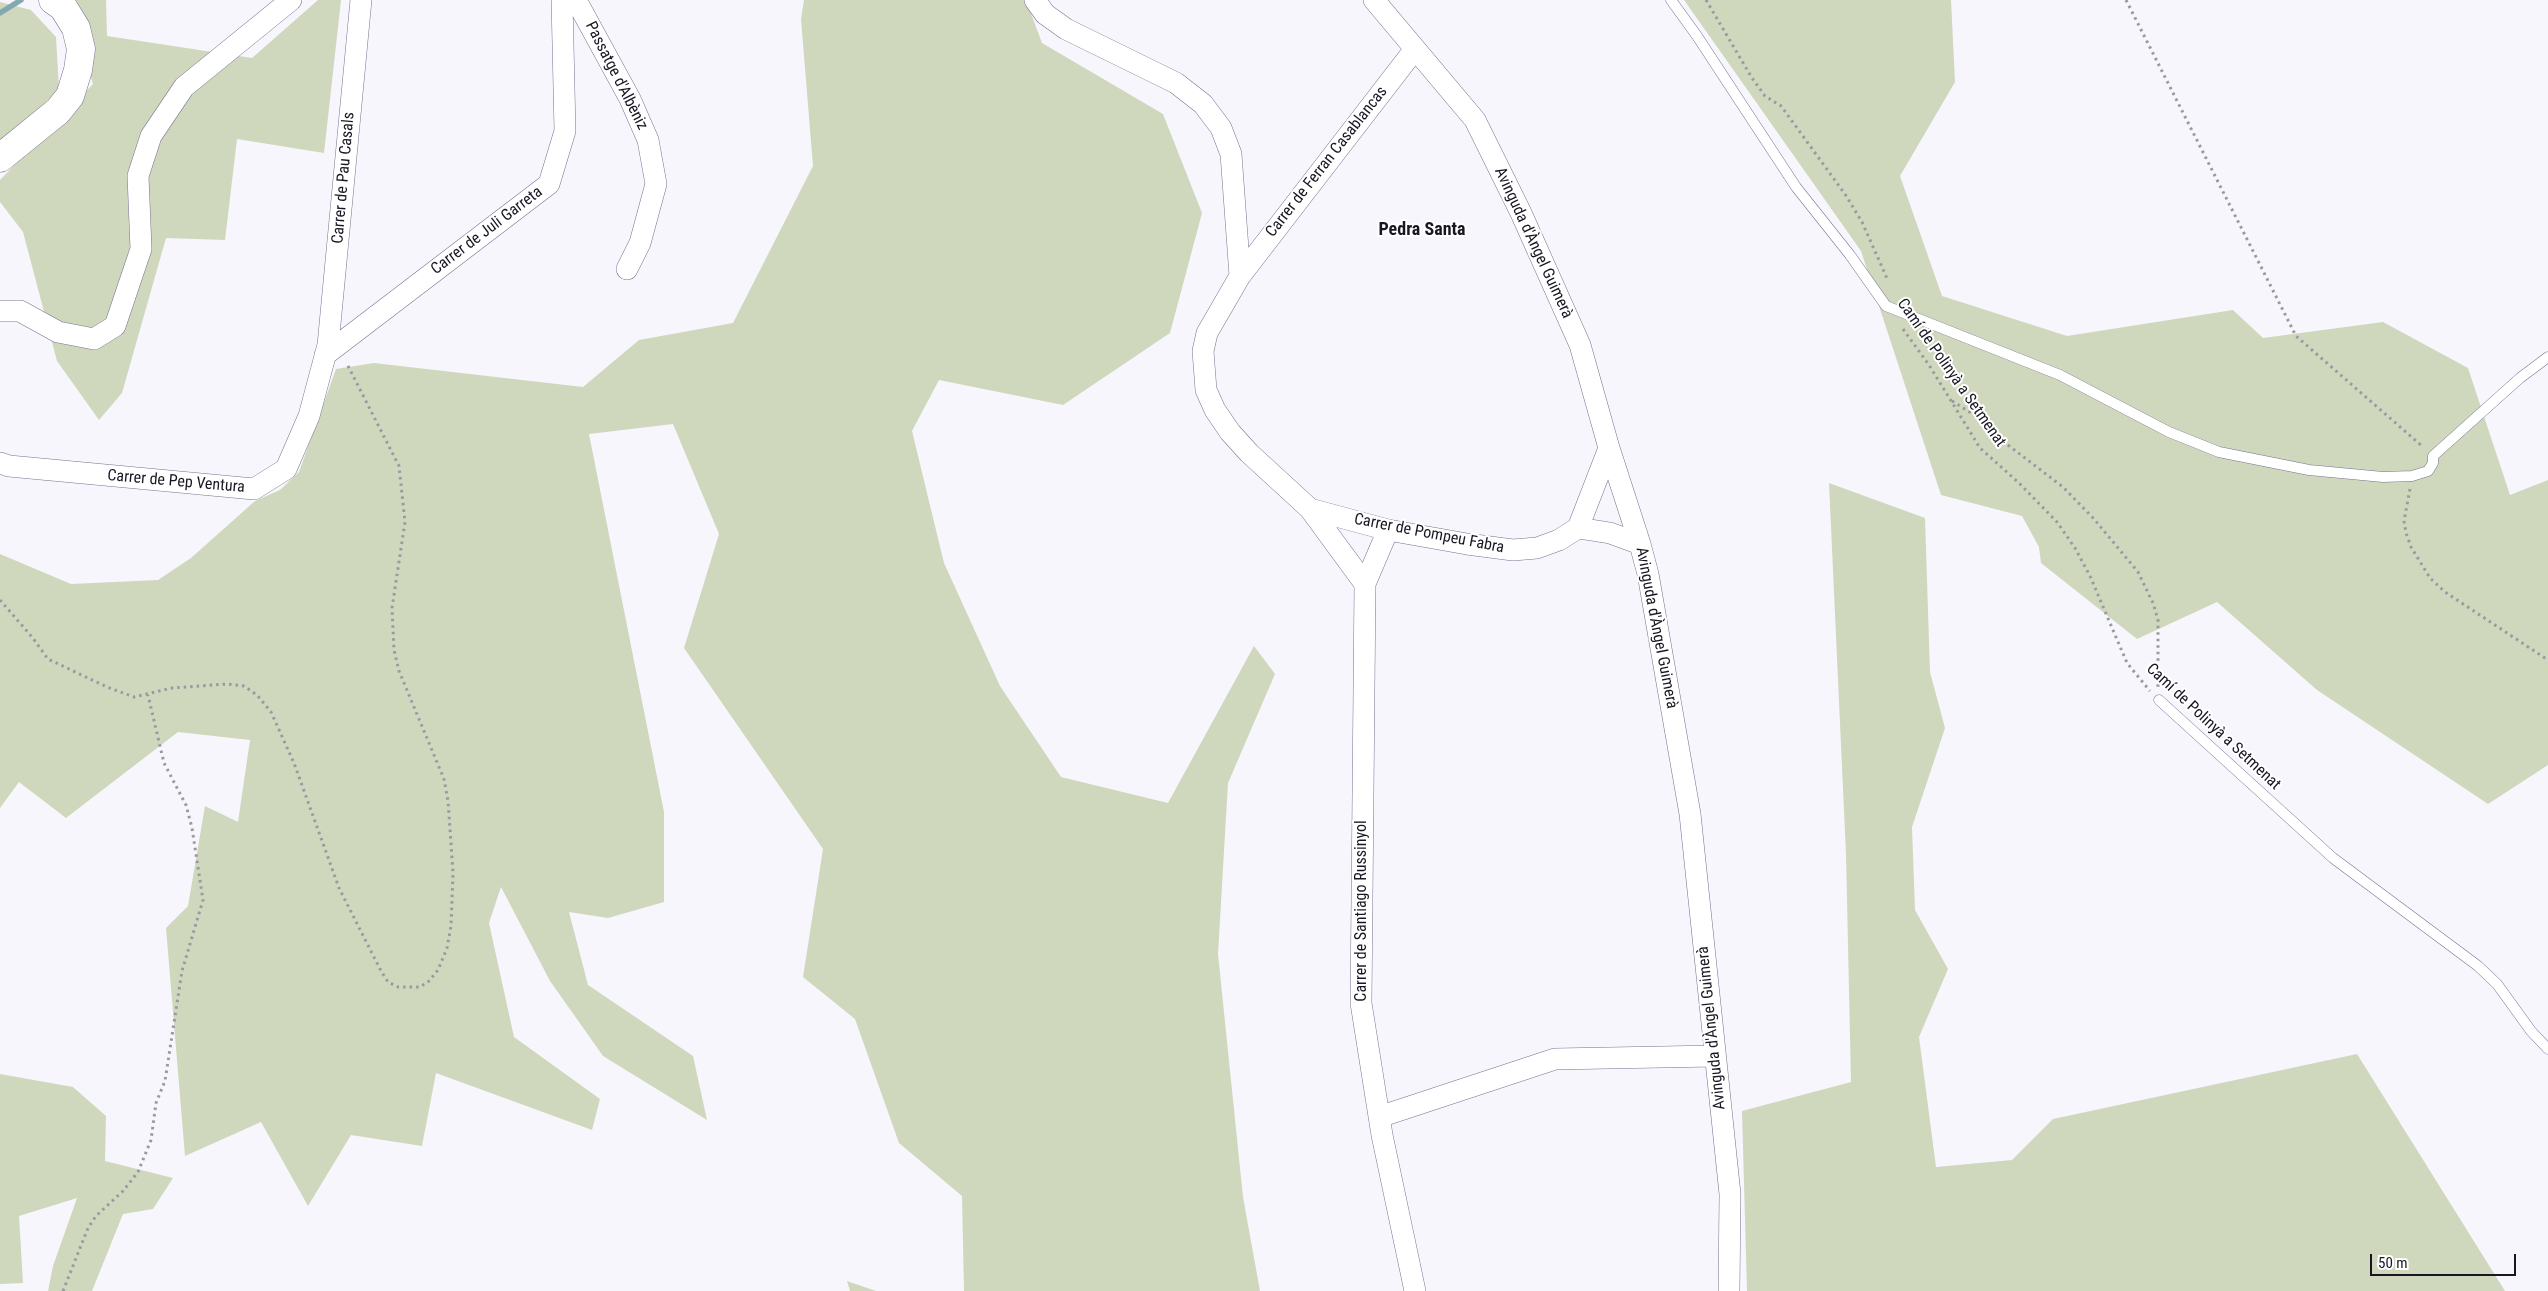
<!DOCTYPE html>
<html>
<head>
<meta charset="utf-8">
<style>
  body { margin:0 }
  #map { position:relative; width:2548px; height:1291px; overflow:hidden; background:#f7f6fd; font-family:"Roboto Condensed",sans-serif }
  canvas { display:block }
  .scale { position:absolute; left:2370px; top:1254px; width:146px; height:22px; box-sizing:border-box; border:2px solid #181622; border-top:0; padding-left:6px; font-size:15px; line-height:18px; white-space:nowrap; color:#181622; -webkit-text-stroke:4px #fff; paint-order:stroke }
</style>
</head>
<body>
<div id="map">
<canvas width="2548" height="1291"></canvas>
<div class="scale">50 m</div>
</div>
<script>
const context = document.querySelector('canvas').getContext('2d');
context.lineJoin = 'round';
function fill(path, color) {
  context.fillStyle = color;
  context.fill(path, 'evenodd');
}
function shape(rows) {
  const path = new Path2D();
  for (const r of rows) {
    path.moveTo(r[0], r[1]);
    for (let i = 2; i < r.length; i += 2) path.lineTo(r[i], r[i + 1]);
  }
  return path;
}
function trace(path, color, width, dash) {
  context.strokeStyle = color;
  context.lineWidth = width;
  context.lineCap = dash ? 'butt' : 'round';
  context.setLineDash(dash || []);
  context.stroke(path);
}
function label(font, color, halo, rows, align = 'center') {
  context.font = font + ' "Roboto Condensed",sans-serif';
  context.lineWidth = 4;
  context.setLineDash([]);
  context.textBaseline = 'middle';
  context.strokeStyle = halo;
  context.fillStyle = color;
  for (const [text, x, y, turn = 0] of rows) {
    context.save();
    context.translate(x, y);
    context.rotate((+turn || 0) * Math.PI / 180);
    context.textAlign = isNaN(turn) ? turn : align;
    if (halo) context.strokeText(text, 0, 0);
    context.fillText(text, 0, 0);
    context.restore();
  }
}
const green = shape([
  [48,0,106,0,107,36,252,58,318,0,341,0,324,153,237,139,225,240,166,238,122,393,99,420,57,361,23,232,0,202,0,180,93,84,72,16],
  [804,0,1026,0,1042,43,1163,114,1202,213,1170,333,1063,405,939,380,912,431,944,563,1000,686,1061,777,1168,803,1254,646,1275,674,1228,783,1218,954,1243,1197,1260,1291,964,1291,962,1196,899,1143,855,1019,803,977,823,849,684,648,719,534,673,424,589,434,664,812,664,902,608,918,569,912,588,985,693,1056,707,1120,603,1056,550,981,501,887,489,923,514,1037,600,1099,592,1130,436,1073,422,1146,351,1135,308,1206,261,1122,185,1156,166,928,188,906,205,806,238,822,250,740,178,732,66,818,19,782,0,808,0,554,71,584,158,580,191,558,255,501,280,490,299,472,336,369,374,363,583,387,639,340,733,323,813,166,801,19],
  [1684,0,1951,0,1955,82,1900,176,1942,296,2067,336,2233,310,2263,338,2383,322,2468,368,2510,495,2548,480,2548,765,2488,804,2317,690,2217,602,2137,639,2041,563,2039,547,2022,516,1941,495,1861,251],
  [0,2,31,10,56,37,59,89,18,130,0,144],
  [1829,483,1925,518,1930,672,1945,728,1912,827,1915,910,1948,969,1919,1037,1936,1167,2012,1160,2053,1119,2357,1054,2505,1291,1747,1291,1742,1111,1851,1082,1846,854],
  [0,1074,73,1087,106,1116,105,1161,173,1178,153,1209,123,1214,92,1291,48,1291,53,1266,77,1198,19,1216,23,1283,0,1284],
  [847,1281,876,1291,850,1291]
]);
const stream = shape([
  [0,13,21,0]
]);
const path = shape([
  [1706,0,1752,78,1765,96,1781,106,1845,194,1862,222,1886,276,1886,281],
  [2126,0,2296,336,2423,447],
  [1903,329,1929,365,1980,448,2019,483,2057,522,2075,548,2090,576,2127,663,2150,691],
  [1952,401,1976,416,2000,439,2063,487,2094,519,2138,572,2153,603,2158,620,2158,687],
  [2410,489,2404,521,2406,533,2411,547,2430,578,2445,592,2548,660],
  [0,600,32,637,48,659,107,687,134,697,172,688,227,684,244,686,257,695,271,712,294,763,339,888,381,971,388,982,398,987,420,987,429,981,438,970,447,948,451,926,453,873,448,801,444,779,399,671,394,650,392,608,405,522,399,466,347,364],
  [63,1291,88,1228,96,1216,123,1191,138,1172,151,1140,156,1103,165,1081,182,971,203,900,192,828,186,805,164,763,148,695]
]);
const service = shape([
  [1671,0,1697,36,1796,187,1850,255,1886,306,2060,375,2169,432,2219,452,2309,470,2383,477,2412,476,2428,471,2433,463,2433,456,2520,378,2548,357],
  [2159,700,2333,858,2478,966,2497,984,2531,1031,2548,1049]
]);
const minor = shape([
  [576,0,630,99,648,140,656,184,640,243,627,269],
  [1035,0,1045,14,1066,29,1176,83,1203,104,1221,128,1231,154,1240,276],
  [1374,0,1475,120,1521,213,1580,345,1609,448,1640,544,1648,574,1690,814,1730,1194,1729,1291],
  [0,311,20,311,58,332,94,339,115,326,141,249,138,176,151,136,184,87,291,0],
  [325,355,549,184,565,131,562,0],
  [0,463,9,466,254,489,286,469,309,416,328,345,361,0],
  [1310,509,1388,530,1467,544,1513,550,1537,548,1559,540,1578,528,1609,448],
  [1578,528,1610,533,1640,544],
  [1388,530,1365,584,1361,1003,1382,1135,1415,1291],
  [1365,584,1310,509,1249,453,1230,432,1215,410,1206,390,1203,351,1207,333,1240,276,1415,49],
  [1379,1117,1555,1059,1715,1056]
]);
const secondary = shape([
  [0,158,58,111,70,96,78,70,81,49,76,28,63,7,53,0]
]);
const streetNames = [
  ["Passatge d'Albèniz",616,76,63],
  ["Carrer de Ferran Casablancas",1327,162,-52],
  ["Carrer de Pau Casals",344,178,-85],
  ["Carrer de Juli Garreta",487,231,-37],
  ["Avinguda d'Àngel Guimerà",1533,243,65],
  ["Camí de Polinyà a Setmenat",1951,373,55],
  ["Carrer de Pep Ventura",176,482,5],
  ["Carrer de Pompeu Fabra",1429,534,11],
  ["Avinguda d'Àngel Guimerà",1656,628,79],
  ["Camí de Polinyà a Setmenat",2213,727,43],
  ["Carrer de Santiago Russinyol",1362,911,-90],
  ["Avinguda d'Àngel Guimerà",1712,1028,-96]
];
const neighbourhoodNames = [
  ["Pedra Santa",1422,230]
];
fill(green, '#cfd8bd');
trace(stream, '#84a8af', 5.5);
trace(service, '#777290', 11);
trace(minor, '#777290', 22);
trace(secondary, '#777290', 29);
trace(path, '#9a99a2', 3, [2.5, 4]);
trace(service, '#fff', 10);
trace(minor, '#fff', 21);
trace(secondary, '#fff', 28);
label('16px', '#181622', '#fff', streetNames);
label('bold 18px', '#181622', '#fff', neighbourhoodNames);
</script>
</body>
</html>
